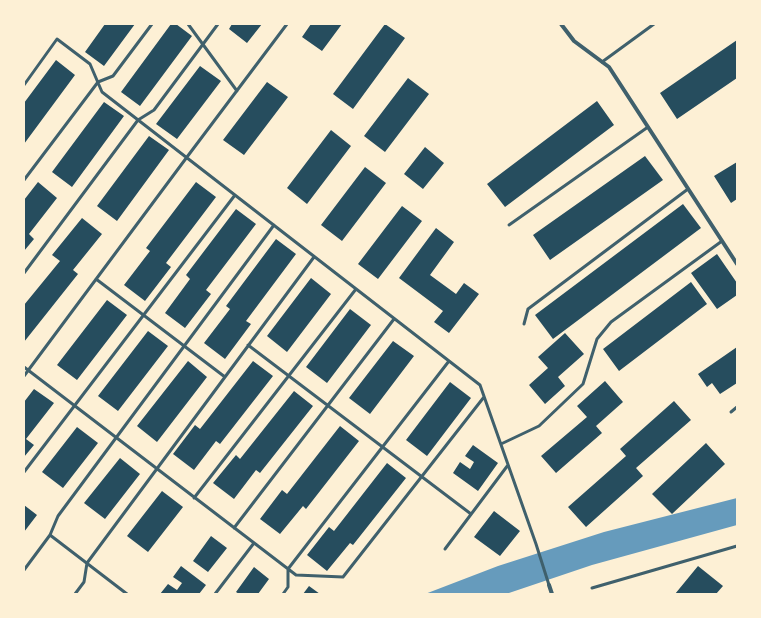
<!DOCTYPE html>
<html>
<head>
<meta charset="utf-8">
<style>
  body { margin:0 }
  #map { position:relative; width:761px; height:618px; overflow:hidden; background:#fdf0d5; font-family:"Titillium Web",sans-serif }
  canvas { display:block }
  .frame { position:absolute; inset:0; border:25px solid #fdf0d5; pointer-events:none }
</style>
</head>
<body>
<div id="map">
<canvas width="761" height="618"></canvas>
<div class="frame"></div>
</div>
<script>
const context = document.querySelector('canvas').getContext('2d');
context.lineJoin = 'round';
function fill(path, color) {
  context.fillStyle = color;
  context.fill(path, 'evenodd');
}
function shape(rows) {
  const path = new Path2D();
  for (const r of rows) {
    path.moveTo(r[0], r[1]);
    for (let i = 2; i < r.length; i += 2) path.lineTo(r[i], r[i + 1]);
  }
  return path;
}
function trace(path, color, width, dash) {
  context.strokeStyle = color;
  context.lineWidth = width;
  context.lineCap = dash ? 'butt' : 'round';
  context.setLineDash(dash || []);
  context.stroke(path);
}
const water = shape([
  [737,498,737,525,592,565,506,594,425,594,498,566,604,532]
]);
const building = shape([
  [105,24,135,24,104,66,85,52],
  [171,24,176,24,192,36,140,106,121,92],
  [232,24,262,24,247,43,229,29],
  [311,24,342,24,322,51,302,37],
  [385,24,405,38,353,109,333,94],
  [737,40,737,78,677,119,660,93],
  [56,60,75,75,24,144,24,103],
  [200,66,221,81,177,139,156,124],
  [408,78,429,94,385,152,364,136],
  [267,82,288,97,244,155,223,140],
  [597,101,614,125,505,207,487,184],
  [104,102,124,116,72,187,52,172],
  [331,130,351,146,307,204,287,188],
  [149,136,169,150,117,221,97,206],
  [425,147,444,163,423,189,404,174],
  [645,156,663,180,550,260,533,235],
  [737,162,737,199,731,203,714,176],
  [365,167,386,183,342,241,321,225],
  [38,182,57,198,29,234,34,239,24,251,24,200],
  [196,182,216,197,166,263,171,267,145,301,124,285,150,251,146,248],
  [683,204,701,228,553,339,535,315],
  [402,206,422,221,378,279,358,264],
  [236,209,256,224,206,290,211,294,185,328,165,313,190,279,186,275],
  [82,218,102,234,73,270,78,274,24,342,24,305,60,261,52,255],
  [436,228,454,242,430,275,456,294,464,283,479,294,449,333,434,322,443,311,399,278],
  [276,239,296,254,246,321,251,324,225,359,204,343,230,309,226,306],
  [717,254,737,283,737,295,717,309,691,273],
  [311,278,331,294,287,352,267,336],
  [691,282,707,304,619,371,603,349],
  [107,300,127,315,77,380,57,365],
  [350,309,371,325,327,383,306,367],
  [148,331,168,346,118,411,98,396],
  [565,333,584,354,558,377,565,386,545,404,529,385,548,368,538,357],
  [393,341,414,356,370,414,349,398],
  [737,347,737,383,720,394,712,383,707,387,698,374],
  [188,361,207,377,157,442,137,426],
  [253,361,273,376,220,444,216,441,194,470,173,454,195,425,200,429],
  [605,381,623,402,596,426,602,433,556,473,541,456,587,417,577,406],
  [450,382,471,398,427,456,406,440],
  [34,389,54,403,26,439,34,445,24,457,24,402],
  [294,391,313,406,260,473,256,470,234,499,213,483,236,455,240,459],
  [674,401,691,420,636,468,643,476,586,527,568,507,626,456,620,449],
  [340,426,359,441,306,509,303,506,280,534,260,519,282,490,287,494],
  [77,427,98,443,63,488,42,472],
  [706,443,725,464,672,514,652,494],
  [473,445,498,463,478,491,453,473,460,462,470,469,474,462,465,456],
  [120,458,140,474,105,519,84,503],
  [387,463,406,478,353,545,350,543,327,571,307,555,329,527,334,531],
  [162,491,183,507,148,552,127,536],
  [24,505,37,515,24,532],
  [494,511,520,531,500,556,474,537],
  [211,536,227,548,208,572,193,561],
  [181,566,206,585,199,594,160,594,168,584,177,590,182,583,173,577],
  [698,566,723,586,716,594,675,594],
  [254,567,269,579,258,594,239,594,236,592],
  [309,586,320,594,303,594]
]);
const service = shape([
  [188,24,237,91],
  [602,62,654,24],
  [24,85,57,39,90,64,102,92,480,385,536,544,549,585],
  [24,180,98,82,113,76,152,24],
  [509,225,648,127],
  [24,273,138,120,154,110,218,24],
  [96,279,225,377],
  [524,324,528,309,688,189],
  [248,345,471,514],
  [24,367,296,575,343,577,484,397],
  [24,376,187,157,287,24],
  [731,412,737,407],
  [501,444,539,426,583,384,597,339,611,322,722,241],
  [24,472,235,195],
  [194,498,356,289],
  [234,528,394,319],
  [50,535,58,516,274,225],
  [445,549,508,465],
  [24,570,50,535,127,594],
  [592,588,737,546],
  [75,594,84,582,87,563,314,257],
  [215,594,254,543],
  [283,594,288,587,288,569,449,361]
]);
const minor = shape([
  [561,24,574,41,609,67,737,264],
  [549,585,552,594]
]);
fill(water, '#669bbc');
fill(building, '#264d5e');
trace(service, '#3f606c', 3);
trace(minor, '#3f606c', 4);
</script>
</body>
</html>
